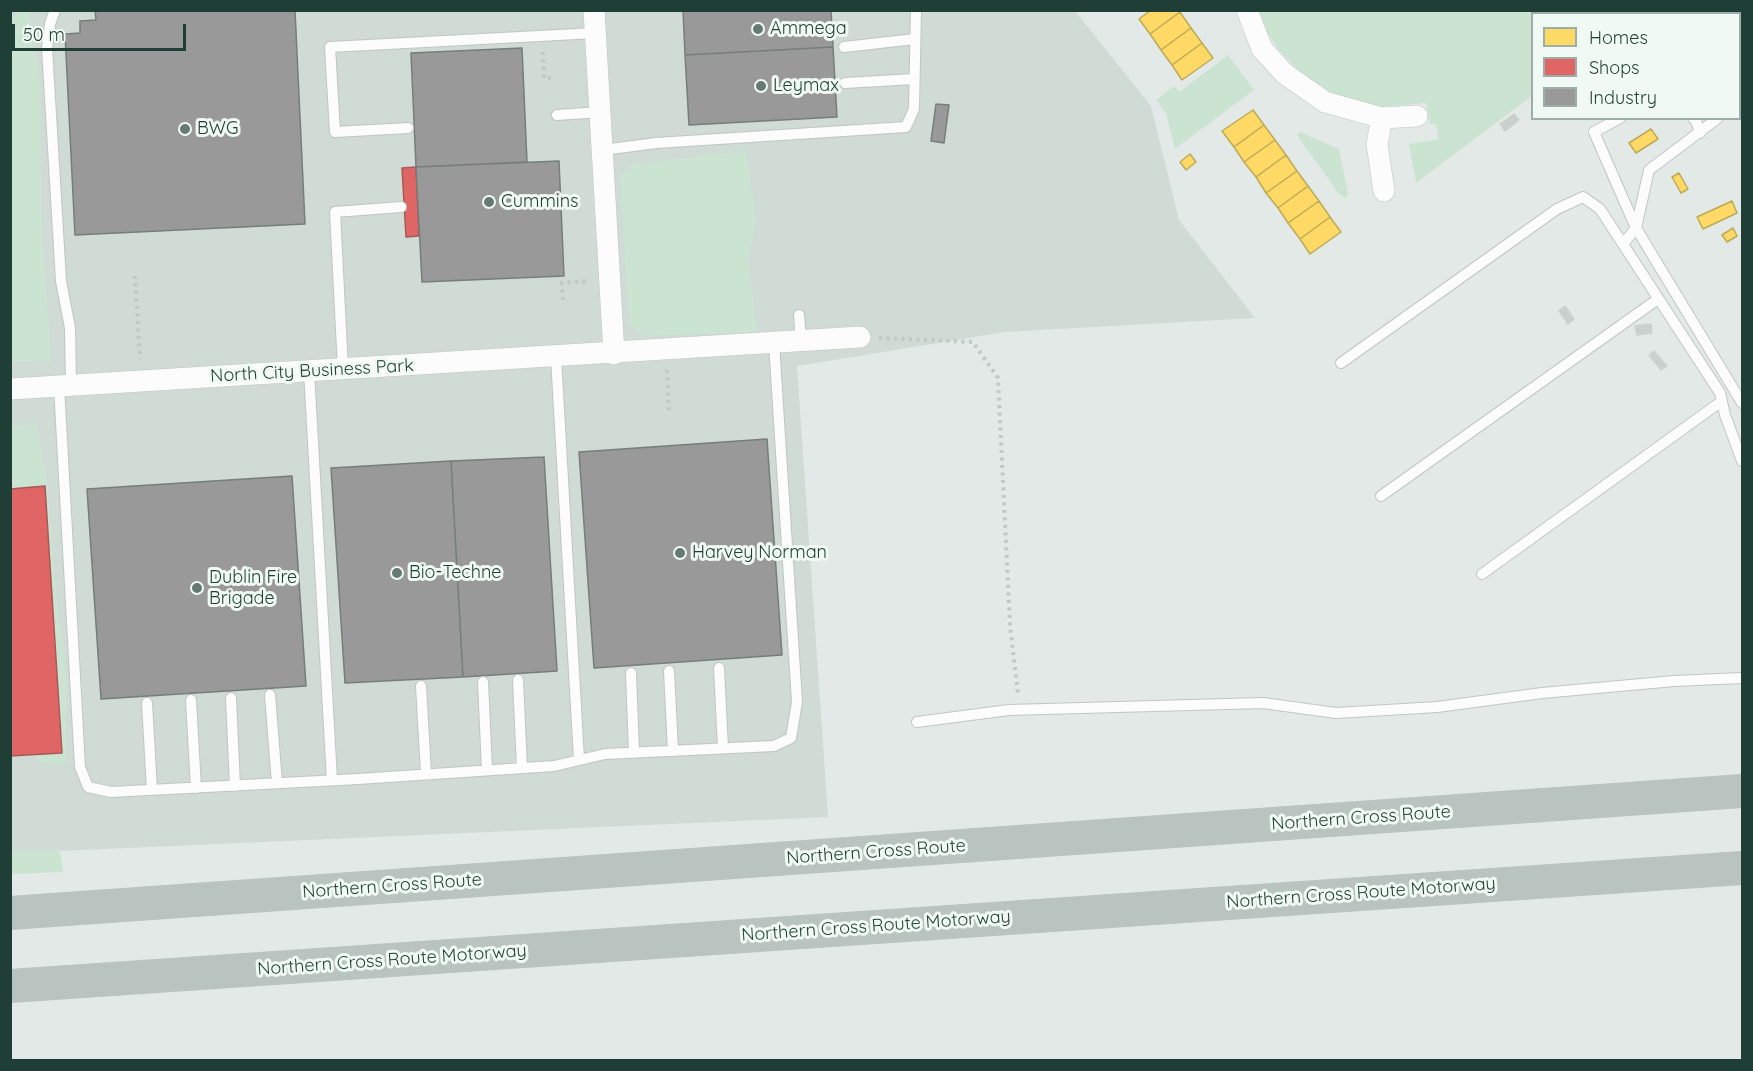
<!DOCTYPE html>
<html>
<head>
<meta charset="utf-8">
<style>
  body { margin:0 }
  #map { position:relative; width:1753px; height:1071px; overflow:hidden; background:#e3e9e6; font-family:Quicksand,sans-serif }
  canvas { display:block }
  .frame { position:absolute; inset:0; border:12px solid #1f3e35; pointer-events:none }
  .legend { position:absolute; left:1531px; top:12px; width:210px; height:108px; box-sizing:border-box; background:#f1f9f4; border:2px solid #9daea8; margin:0; padding:8px 10px; list-style:none; font-size:18px; color:#1f3e35 }
  .legend li { display:flex; align-items:center; gap:12px; height:30px }
  .legend b { width:30px; border:2px solid #9daea8 }
  .scale { position:absolute; left:12px; top:24px; width:174px; height:27px; box-sizing:border-box; border:3px solid #1f3e35; border-top:0; padding-left:8px; font-size:18px; line-height:21px; white-space:nowrap; color:#1f3e35; -webkit-text-stroke:4px #f1f9f4; paint-order:stroke }
</style>
</head>
<body>
<div id="map">
<canvas width="1753" height="1071"></canvas>
<div class="frame"></div>
<ul class="legend">
<li><b style="height:16px;background:#ffd966"></b>Homes</li>
<li><b style="height:16px;background:#e06666"></b>Shops</li>
<li><b style="height:16px;background:#999"></b>Industry</li>
</ul>
<div class="scale">50 m</div>
</div>
<script>
const context = document.querySelector('canvas').getContext('2d');
context.lineJoin = 'round';
function fill(path, color) {
  context.fillStyle = color;
  context.fill(path, 'evenodd');
}
function shape(rows) {
  const path = new Path2D();
  for (const r of rows) {
    path.moveTo(r[0], r[1]);
    for (let i = 2; i < r.length; i += 2) path.lineTo(r[i], r[i + 1]);
  }
  return path;
}
function trace(path, color, width, dash) {
  context.strokeStyle = color;
  context.lineWidth = width;
  context.lineCap = dash ? 'butt' : 'round';
  context.setLineDash(dash || []);
  context.stroke(path);
}
function label(font, color, halo, rows, align = 'center') {
  context.font = font + ' Quicksand,sans-serif';
  context.lineWidth = 6;
  context.setLineDash([]);
  context.textBaseline = 'middle';
  context.strokeStyle = halo;
  context.fillStyle = color;
  for (const [text, x, y, turn = 0] of rows) {
    context.save();
    context.translate(x, y);
    context.rotate((+turn || 0) * Math.PI / 180);
    context.textAlign = isNaN(turn) ? turn : align;
    if (halo) context.strokeText(text, 0, 0);
    context.fillText(text, 0, 0);
    context.restore();
  }
}
const built = shape([
  [11,11,1075,11,1151,106,1179,220,1255,318,1005,332,797,366,828,817,60,851,11,851]
]);
const green = shape([
  [21,10,29,11,40,79,41,210,51,361,11,362,10,20],
  [1606,10,1608,13,1532,14,1532,96,1416,183,1409,144,1439,139,1436,124,1430,124,1426,103,1381,107,1353,101,1330,92,1299,71,1278,49,1261,23,1257,11],
  [1228,55,1254,90,1175,149,1166,113,1156,100,1174,86,1179,92],
  [1300,132,1339,149,1348,194,1346,198,1339,194,1309,152,1297,135],
  [746,150,756,219,748,262,757,332,641,336,629,323,620,176,632,165],
  [36,424,46,472,57,605,66,667,66,763,42,763,11,733,10,425],
  [10,851,60,851,63,872,11,874]
]);
const homes = shape([
  [1151,10,1179,10,1180,12,1150,34,1139,19,1151,10],
  [1180,12,1191,28,1161,50,1150,34,1180,12],
  [1191,28,1202,43,1172,65,1161,50,1191,28],
  [1202,43,1213,58,1182,80,1172,65,1202,43],
  [1253,110,1264,125,1234,147,1222,131,1253,110],
  [1264,125,1275,140,1244,162,1234,147,1264,125],
  [1651,129,1658,139,1636,153,1629,143,1651,129],
  [1275,140,1286,155,1256,177,1244,162,1275,140],
  [1190,154,1196,162,1186,170,1180,162,1190,154],
  [1286,155,1297,171,1266,193,1256,177,1286,155],
  [1297,171,1308,186,1278,208,1266,193,1297,171],
  [1679,173,1688,189,1681,193,1672,177,1679,173],
  [1308,186,1319,201,1288,223,1278,208,1308,186],
  [1319,201,1330,217,1300,239,1288,223,1319,201],
  [1732,201,1737,213,1703,229,1697,217,1732,201],
  [1330,217,1341,232,1310,254,1300,239,1330,217],
  [1733,228,1737,236,1727,242,1722,235,1733,228]
]);
const shops = shape([
  [416,167,419,236,406,237,402,168,416,167],
  [45,486,62,753,10,756,10,489,45,486]
]);
const industry = shape([
  [95,10,295,10,305,224,75,235,65,34,80,33,80,21,96,20,95,10],
  [683,10,831,10,833,47,685,55,683,10],
  [833,47,837,117,689,125,685,55,833,47],
  [522,48,527,162,416,167,411,53,522,48],
  [936,104,949,105,944,143,931,141,936,104],
  [559,161,564,276,422,282,416,167,559,161],
  [767,439,782,655,594,668,579,452,767,439],
  [544,457,557,671,463,677,451,461,544,457],
  [451,461,463,677,345,683,331,468,451,461],
  [292,476,306,686,101,699,87,489,292,476]
]);
const building = shape([
  [1514,114,1519,120,1505,131,1500,124,1514,114],
  [1565,306,1574,319,1568,324,1559,311,1565,306],
  [1651,324,1652,333,1637,335,1635,326,1651,324],
  [1654,351,1667,366,1661,370,1649,355,1654,351]
]);
const path = shape([
  [10,13,13,10],
  [543,52,544,78,555,78],
  [135,276,140,359],
  [563,300,562,283,589,281],
  [879,338,973,342,998,378,1010,625,1018,694],
  [667,370,669,412]
]);
const lane = shape([
  [55,10,50,24,47,48,61,281,70,328,71,385],
  [844,47,915,39],
  [845,83,914,79],
  [1740,103,1742,100],
  [557,115,601,112],
  [1620,118,1594,132,1636,228,1742,403],
  [1693,118,1696,121,1700,133],
  [408,128,335,132,330,47,596,33],
  [603,150,656,143,906,127,914,109,916,10],
  [1623,244,1636,228,1649,170,1718,118],
  [799,315,801,341],
  [556,357,579,760],
  [1341,363,1557,209,1583,197,1600,209,1720,393,1725,415,1742,461],
  [343,369,335,212,401,207],
  [309,371,332,780],
  [59,386,80,767,88,787,111,792,358,779,554,766,605,754,774,746,791,738,797,702,774,343],
  [1381,496,1658,299],
  [1482,574,1722,401],
  [719,668,723,748],
  [669,671,673,751],
  [631,673,634,753],
  [518,680,522,768],
  [483,682,487,770],
  [421,686,426,774],
  [270,695,277,783],
  [231,698,235,786],
  [191,700,196,788],
  [147,703,152,790],
  [917,722,1009,710,1263,703,1336,713,1437,707,1542,693,1674,681,1742,678]
]);
const street = shape([
  [594,10,614,354],
  [1247,10,1262,49,1285,74,1325,102,1382,118,1417,116],
  [1382,118,1377,144,1384,191],
  [10,389,860,337]
]);
const highway = shape([
  [10,913,1742,791],
  [10,986,1742,868]
]);
const markers = [
  [758,29,6,"#647a73"],
  [761,86,6,"#647a73"],
  [185,129,6,"#647a73"],
  [489,202,6,"#647a73"],
  [680,553,6,"#647a73"],
  [397,573,6,"#647a73"],
  [197,588,6,"#647a73"]
];
const poiNames = [
  ["Ammega",770,29],
  ["Leymax",773,86],
  ["BWG",197,129],
  ["Cummins",501,202],
  ["Harvey Norman",692,553],
  ["Bio-Techne",409,573],
  ["Dublin Fire",209,578],
  ["Brigade",209,599]
];
const streetNames = [
  ["North City Business Park",312,371,-3],
  ["Northern Cross Route",1361,818,-4],
  ["Northern Cross Route",876,852,-4],
  ["Northern Cross Route",392,886,-4],
  ["Northern Cross Route Motorway",1361,893,-4],
  ["Northern Cross Route Motorway",876,926,-4],
  ["Northern Cross Route Motorway",392,960,-4]
];
fill(built, '#d0dbd6');
fill(green, '#cbe4d2');
fill(homes, '#ffd966');
trace(homes, '#bcaa57', 1.5);
fill(shops, '#e06666');
trace(shops, '#a65a57', 1.5);
fill(industry, '#999');
trace(industry, '#747e7b', 1.5);
fill(building, '#cad0cd');
trace(building, '#cbd2cf', 1.5);
trace(lane, '#c0c6c3', 12);
trace(street, '#c0c6c3', 22);
trace(highway, '#bbc5c2', 34);
trace(path, '#c0c9c5', 4, [3, 4.5]);
trace(lane, '#fbfcfb', 10);
trace(street, '#fbfcfb', 21);
trace(highway, '#b9c3c0', 33);
for (const [x, y, r, color] of markers) {
  const dot = new Path2D();
  dot.arc(x, y, r, 0, 2 * Math.PI);
  context.fillStyle = color;
  context.fill(dot);
  trace(dot, '#f1f9f4', 2);
}
label('18px', '#1f3e35', '#f1f9f4', poiNames, 'left');
label('18px', '#1f3e35', '#f1f9f4', streetNames);
</script>
</body>
</html>
